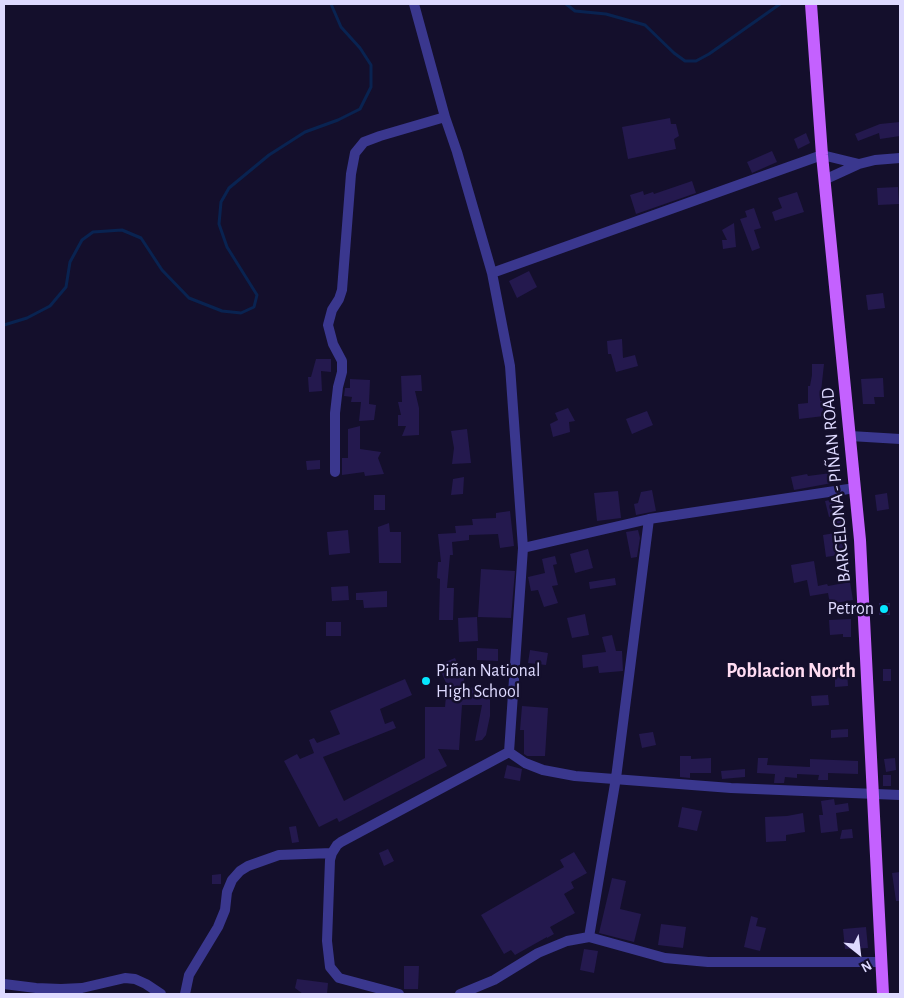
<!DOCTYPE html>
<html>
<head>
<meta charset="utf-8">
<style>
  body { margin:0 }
  #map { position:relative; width:904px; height:998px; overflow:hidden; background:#140f2c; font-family:"Alegreya Sans",sans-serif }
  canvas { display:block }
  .frame { position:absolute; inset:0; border:5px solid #dedaff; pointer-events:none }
  .north { position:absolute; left:834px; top:928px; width:50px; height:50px; -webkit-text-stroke:4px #140f2c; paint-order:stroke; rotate:151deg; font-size:14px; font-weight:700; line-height:20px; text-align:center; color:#dedaff }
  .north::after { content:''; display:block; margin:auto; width:18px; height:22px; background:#dedaff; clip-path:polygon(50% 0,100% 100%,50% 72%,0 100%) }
</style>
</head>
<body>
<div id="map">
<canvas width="904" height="998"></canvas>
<div class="frame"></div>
<div class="north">N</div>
</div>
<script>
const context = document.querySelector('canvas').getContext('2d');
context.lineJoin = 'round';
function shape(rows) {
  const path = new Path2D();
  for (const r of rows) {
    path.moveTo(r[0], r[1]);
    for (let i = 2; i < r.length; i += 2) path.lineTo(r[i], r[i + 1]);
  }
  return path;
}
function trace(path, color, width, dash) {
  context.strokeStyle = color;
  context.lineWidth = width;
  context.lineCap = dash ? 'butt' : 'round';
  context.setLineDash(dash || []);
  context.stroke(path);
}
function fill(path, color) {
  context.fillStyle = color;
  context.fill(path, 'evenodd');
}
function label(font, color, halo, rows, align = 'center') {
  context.font = font + ' "Alegreya Sans",sans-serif';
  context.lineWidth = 5;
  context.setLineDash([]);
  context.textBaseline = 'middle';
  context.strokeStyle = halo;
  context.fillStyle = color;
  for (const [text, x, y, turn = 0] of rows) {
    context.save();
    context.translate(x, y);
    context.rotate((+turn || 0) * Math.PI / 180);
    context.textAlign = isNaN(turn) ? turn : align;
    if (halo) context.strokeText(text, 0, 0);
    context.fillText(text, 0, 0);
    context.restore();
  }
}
const stream = shape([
  [566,4,575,11,606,14,645,25,674,53,685,61,696,61,709,54,780,4],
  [4,325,27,318,50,306,66,287,70,262,82,240,93,232,122,230,141,238,162,270,189,298,222,311,241,313,254,307,257,295,227,247,219,224,221,202,229,188,269,155,305,132,338,120,360,109,371,87,371,65,360,48,341,27,331,4]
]);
const building = shape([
  [670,118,671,124,676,124,679,136,674,139,676,149,628,159,622,127],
  [900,122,900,136,880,139,879,133,858,141,855,134,880,124],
  [806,133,810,143,798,149,794,139],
  [772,151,777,162,752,173,747,162],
  [692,181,696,193,636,214,630,195,643,191,644,195,653,192,654,194],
  [898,187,899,204,878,205,877,188],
  [797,192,804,212,775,221,772,212,782,208,778,198],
  [754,208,761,228,754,230,760,248,752,251,740,219,747,217,745,211],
  [734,223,736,247,723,249,722,240,727,240,722,230],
  [529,271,537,287,517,298,509,281],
  [883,293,885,308,868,310,866,295],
  [622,339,623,358,635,355,638,366,616,372,611,354,608,354,607,341],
  [316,359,331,359,331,372,321,371,322,391,309,392,308,377,311,377],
  [812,364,824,364,820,401,822,401,824,416,799,419,798,404,808,403,808,386,810,386,812,375],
  [421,375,422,391,415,391,419,408,419,435,402,436,406,426,398,426,398,415,401,415,398,402,402,402,401,376],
  [883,378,884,397,874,397,875,404,863,404,861,379],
  [350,379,370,380,369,404,376,405,374,420,359,421,361,402,351,402,352,397,344,396,345,388,350,388],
  [568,408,575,421,569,422,570,432,553,437,550,424,558,420,555,413],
  [647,411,653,425,632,434,626,419],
  [360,426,360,449,381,452,378,458,384,474,365,476,364,472,342,475,342,458,348,458,348,429],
  [467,429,471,463,452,464,454,448,451,431],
  [320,460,320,469,307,470,306,461],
  [831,473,832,483,794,490,791,477,807,474,808,476],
  [464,477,463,494,451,495,453,479],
  [652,490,656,511,636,515,634,504,638,503,641,492],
  [618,491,621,518,597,521,594,493],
  [887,493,889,509,877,511,875,495],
  [374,495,385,495,385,510,374,510],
  [838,498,844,527,835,528,833,516,829,517,825,501],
  [510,511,514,546,500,548,498,534,469,535,469,540,452,542,453,555,450,555,447,588,454,588,453,620,439,620,440,579,437,578,438,562,441,562,438,534,456,533,455,526,473,525,472,519,496,518,496,513],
  [389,523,390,532,401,532,401,563,379,563,378,527],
  [348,530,350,553,329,555,327,532],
  [638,530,640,538,637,557,631,558,626,532],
  [841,532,845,554,826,557,823,535],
  [588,549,593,568,575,573,570,554],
  [555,556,557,564,553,565,558,585,552,586,558,603,544,607,538,590,531,591,528,577,545,573,542,559],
  [814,561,818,586,827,584,828,586,850,582,853,600,830,604,828,593,810,596,807,580,794,583,791,565],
  [481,569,515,571,511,618,478,617],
  [615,578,616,585,590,589,589,582],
  [348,586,349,600,332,601,331,587],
  [387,591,387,607,364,608,363,600,356,600,356,593],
  [879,603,890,603,890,615,879,615],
  [585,614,589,635,572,638,567,618],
  [477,617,478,641,459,642,458,618],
  [851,619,851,637,843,637,843,634,830,635,829,620],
  [326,622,341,622,341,636,326,636],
  [612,635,616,651,622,651,623,671,599,673,598,666,583,668,582,655,606,652,602,637],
  [477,648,498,649,498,661,477,660],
  [530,650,548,653,546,665,528,663],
  [455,658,464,678,463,688,490,687,490,716,486,735,482,740,475,741,482,705,462,705,459,750,438,749,447,766,339,822,337,818,319,827,284,761,297,754,300,759,314,753,309,740,314,738,317,743,340,734,330,711,405,679,412,695,380,709,385,724,393,721,396,728,323,757,344,801,425,758,425,707,445,707,447,685,438,665],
  [883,669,891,669,891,681,883,681],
  [847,671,848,686,835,687,835,672],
  [828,695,829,705,812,706,811,696],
  [522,706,548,708,545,756,527,756,524,754,524,730,520,730],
  [848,729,848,737,831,738,831,730],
  [653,732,656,745,642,748,639,734],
  [680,756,691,756,691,759,711,758,711,773,690,773,690,778,680,777],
  [758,758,768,758,767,765,810,767,810,759,858,761,858,774,828,773,828,780,818,780,819,775,797,774,797,778,785,777,784,783,774,783,775,774,757,773],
  [895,758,896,770,886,772,884,759],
  [507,765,522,769,520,781,504,778],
  [745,769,745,777,722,779,721,771],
  [883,775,891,775,891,786,883,786],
  [834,799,835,805,848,803,849,811,836,813,838,831,821,833,819,815,823,815,821,801],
  [682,807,702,811,697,831,678,827],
  [803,813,805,832,786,835,786,841,766,842,765,817,787,816],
  [296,826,299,842,292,843,289,827],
  [852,829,853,838,840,839,842,830],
  [388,849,394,861,384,866,379,853],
  [574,852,587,873,571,882,574,888,564,894,575,913,550,927,554,934,547,938,547,937,515,955,511,950,504,954,481,915,564,867,560,860],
  [900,872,900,901,896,901,892,873],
  [221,874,221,884,212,884,212,875],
  [612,878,626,881,620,909,641,914,634,942,599,933],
  [751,916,758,918,756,926,766,928,760,951,744,947],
  [661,924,686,927,683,948,658,945],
  [866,927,868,948,845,949,843,929],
  [584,949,598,951,594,973,580,970],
  [404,966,419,966,418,989,404,989],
  [297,979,328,983,327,994,303,994,295,988]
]);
const minor = shape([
  [414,4,445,117,457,152,492,273,510,366,523,548,509,752],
  [824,180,859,164,875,160,900,158],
  [492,273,822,155,859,164],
  [850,436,900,439],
  [335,472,335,413,338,387,342,372,342,361,333,344,328,325,332,310,339,299,342,290,351,174,355,153,364,142,380,136,445,117],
  [523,548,649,519,855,488],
  [509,752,525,763,543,770,575,776,731,788,900,795],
  [589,937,616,778,649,519],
  [4,984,36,988,61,989,82,988,125,978,135,979,146,984,161,994],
  [185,994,189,975,218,927,225,910,227,892,232,880,240,871,248,866,279,855,332,853],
  [399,994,339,978,330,967,327,941,330,860,332,853,337,845,341,842,509,752],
  [460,994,494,980,538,953,567,941,589,937,665,958,708,962,882,962]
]);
const major = shape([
  [811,4,822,155,860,540,883,994]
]);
const markers = [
  [884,609,5,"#06e6ff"],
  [426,681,5,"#06e6ff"]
];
const streetNames = [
  ["BARCELONA - PIÑAN ROAD",836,485,-95]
];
const poiNames = [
  ["Petron",874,609],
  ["Piñan National",436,671,"left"],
  ["High School",436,692,"left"]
];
const quarterNames = [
  ["Poblacion North",791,671]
];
trace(stream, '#092351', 3);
fill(building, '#24194e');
trace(minor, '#3a378e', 10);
trace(major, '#c461ff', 12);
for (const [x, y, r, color] of markers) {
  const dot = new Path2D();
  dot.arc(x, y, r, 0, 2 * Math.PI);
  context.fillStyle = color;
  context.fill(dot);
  trace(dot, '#140f2c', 2);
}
label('18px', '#dedaff', '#140f2c', streetNames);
label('18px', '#dedaff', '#140f2c', poiNames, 'right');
label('bold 20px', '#ffdcf2', '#140f2c', quarterNames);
</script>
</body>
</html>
